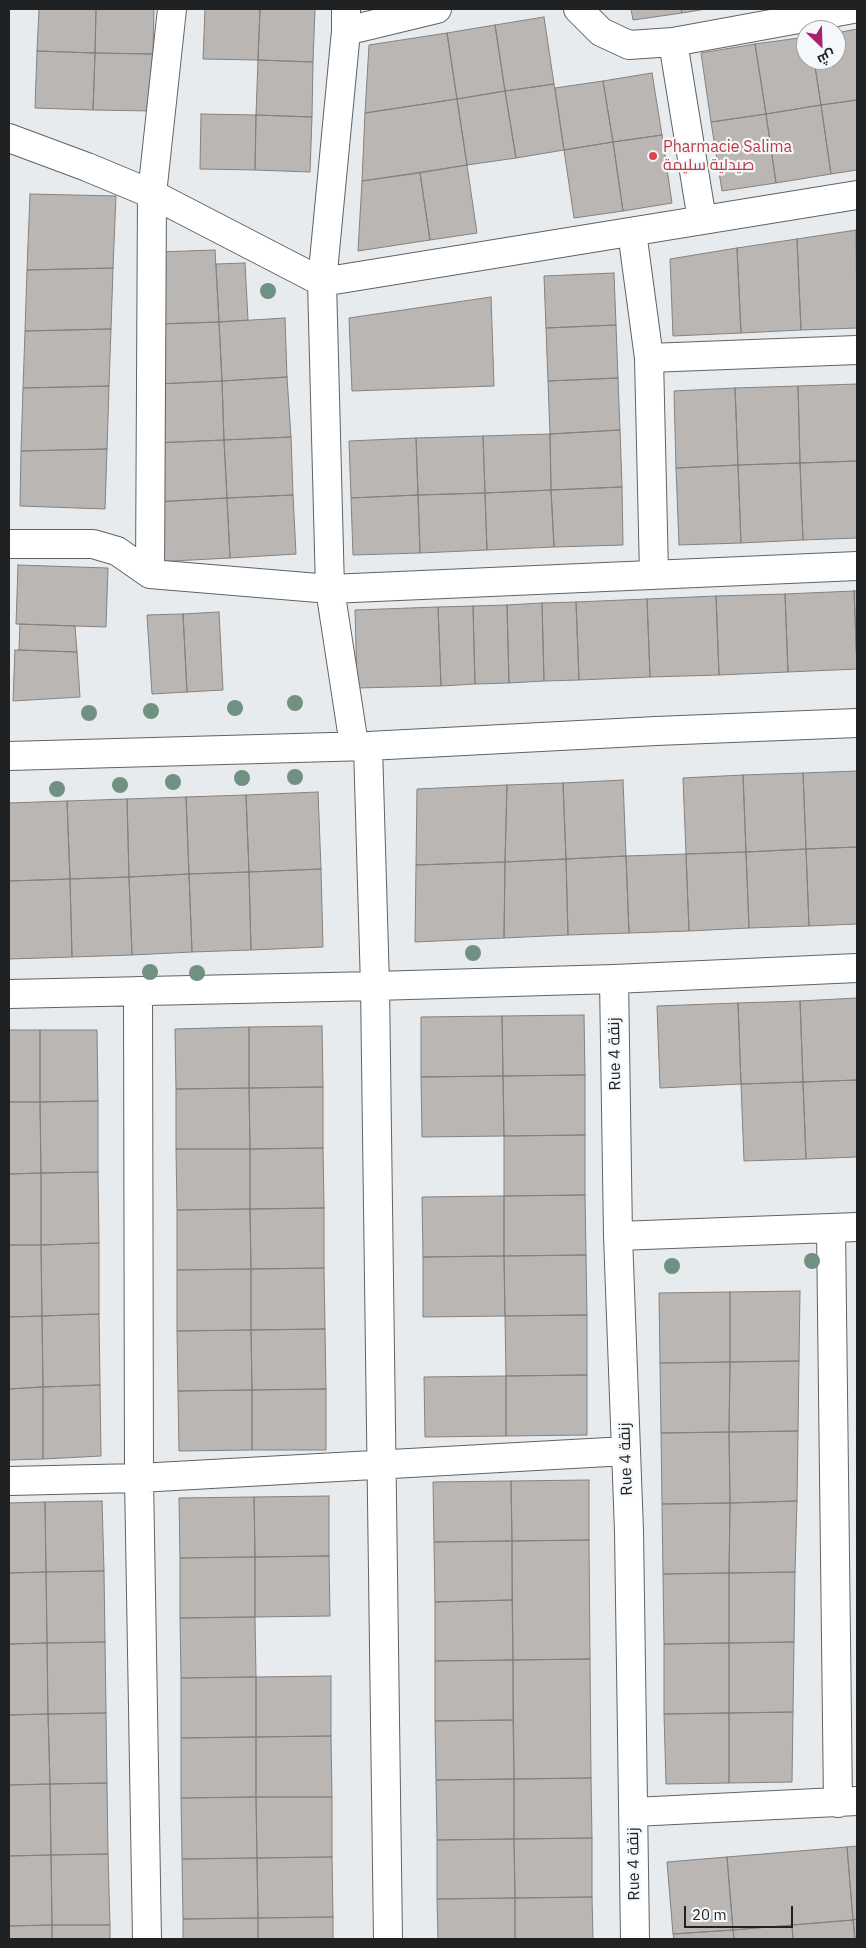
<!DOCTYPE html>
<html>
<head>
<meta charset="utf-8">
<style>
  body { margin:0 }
  #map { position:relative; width:866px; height:1948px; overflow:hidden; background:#e7ebee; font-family:"IBM Plex Sans",Cairo,sans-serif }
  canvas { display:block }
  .frame { position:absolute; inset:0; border:10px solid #1f2122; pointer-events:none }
  .north { position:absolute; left:796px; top:20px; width:50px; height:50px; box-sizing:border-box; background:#f4f8fb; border:1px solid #9fa2a4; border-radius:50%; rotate:156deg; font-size:14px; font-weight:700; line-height:20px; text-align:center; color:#1f2122 }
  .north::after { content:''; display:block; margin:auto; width:18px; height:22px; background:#a9236c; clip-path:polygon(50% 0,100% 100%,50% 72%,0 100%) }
  .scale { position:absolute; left:684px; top:1906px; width:109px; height:22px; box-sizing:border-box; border:2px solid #1f2122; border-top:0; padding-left:6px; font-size:15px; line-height:18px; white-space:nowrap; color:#1f2122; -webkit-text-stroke:4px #f4f8fb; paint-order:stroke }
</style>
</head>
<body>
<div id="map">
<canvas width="866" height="1948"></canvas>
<div class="frame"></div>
<div class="north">ش</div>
<div class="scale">20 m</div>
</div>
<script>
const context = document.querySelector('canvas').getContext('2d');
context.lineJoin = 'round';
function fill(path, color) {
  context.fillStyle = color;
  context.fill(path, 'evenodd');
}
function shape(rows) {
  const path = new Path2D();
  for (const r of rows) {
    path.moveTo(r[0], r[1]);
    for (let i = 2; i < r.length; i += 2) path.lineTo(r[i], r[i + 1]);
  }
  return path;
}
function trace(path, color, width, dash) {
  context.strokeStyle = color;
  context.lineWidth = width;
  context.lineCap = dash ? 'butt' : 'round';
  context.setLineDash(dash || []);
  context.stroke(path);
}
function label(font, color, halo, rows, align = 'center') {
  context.font = font + ' "IBM Plex Sans",Cairo,sans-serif';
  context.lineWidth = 4.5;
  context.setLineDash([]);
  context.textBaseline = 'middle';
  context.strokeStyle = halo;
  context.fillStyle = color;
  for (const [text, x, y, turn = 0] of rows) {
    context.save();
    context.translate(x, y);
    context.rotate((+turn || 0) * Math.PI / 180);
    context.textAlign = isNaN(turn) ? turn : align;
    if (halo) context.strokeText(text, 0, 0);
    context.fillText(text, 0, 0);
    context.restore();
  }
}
const building = shape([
  [39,9,96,9,95,53,37,51,39,9],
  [96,9,154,9,153,54,95,53,96,9],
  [205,9,260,9,258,60,203,59,205,9],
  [260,9,315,9,313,62,258,60,260,9],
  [631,9,681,9,682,13,633,20,631,9],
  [681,9,706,9,682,13,681,9],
  [544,17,554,84,505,91,495,25,544,17],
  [495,25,505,91,457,99,447,33,495,25],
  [857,29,857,100,821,105,814,60,836,60,836,33,857,29],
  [447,33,457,99,365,113,369,45,447,33],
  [806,37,806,60,814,60,821,105,766,114,755,44,806,37],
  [755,44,766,114,711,122,701,53,755,44],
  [37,51,95,53,93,110,35,108,37,51],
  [95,53,153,54,151,111,93,110,95,53],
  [258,60,313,62,312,117,256,115,258,60],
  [652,73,662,135,613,142,603,81,652,73],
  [603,81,613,142,564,150,555,88,603,81],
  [554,84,564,150,516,158,505,91,554,84],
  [505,91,516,158,467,165,457,99,505,91],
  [457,99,467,165,362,181,365,113,457,99],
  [857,100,857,170,831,174,821,105,857,100],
  [821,105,831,174,776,183,766,114,821,105],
  [201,114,256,115,255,170,200,169,201,114],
  [766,114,776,183,722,191,711,122,766,114],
  [256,115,312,117,310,172,255,170,256,115],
  [662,135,672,203,623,211,613,142,662,135],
  [613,142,623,211,574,218,564,150,613,142],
  [467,165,477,233,430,240,420,173,467,165],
  [420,173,430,240,358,251,362,181,420,173],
  [30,194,116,196,113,268,27,270,30,194],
  [856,230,857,328,801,330,797,239,856,230],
  [797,239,801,330,741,333,737,248,797,239],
  [737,248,741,333,673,336,670,259,737,248],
  [215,250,219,322,158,324,159,252,215,250],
  [245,263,248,320,219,322,216,264,245,263],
  [113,268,111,329,25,331,27,270,113,268],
  [614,273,616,325,546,328,544,276,614,273],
  [491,297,494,386,352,391,349,318,491,297],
  [285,318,287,377,222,381,219,322,285,318],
  [219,322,222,381,157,384,158,324,219,322],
  [616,325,618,378,548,381,546,328,616,325],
  [111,329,109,386,23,388,25,331,111,329],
  [287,377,291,437,224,440,222,381,287,377],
  [618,378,620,430,550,434,548,381,618,378],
  [222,381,224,440,155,443,157,384,222,381],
  [857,384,857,461,800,463,798,386,857,384],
  [109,386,107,449,21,451,23,388,109,386],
  [798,386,800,463,738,465,735,388,798,386],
  [735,388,738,465,676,468,674,391,735,388],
  [620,430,622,487,551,490,550,434,620,430],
  [550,434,551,490,485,493,483,436,550,434],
  [483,436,485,493,418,495,416,438,483,436],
  [291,437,293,495,227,498,224,440,291,437],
  [416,438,418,495,351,498,349,441,416,438],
  [224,440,227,498,154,502,155,443,224,440],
  [107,449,105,509,20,506,21,451,107,449],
  [857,461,857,538,803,540,800,463,857,461],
  [800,463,803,540,741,543,738,465,800,463],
  [738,465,741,543,679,545,676,468,738,465],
  [622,487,623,545,554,547,551,490,622,487],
  [551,490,554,547,487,550,485,493,551,490],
  [485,493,487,550,420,553,418,495,485,493],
  [293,495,296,554,230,558,227,498,293,495],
  [418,495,420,553,353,555,351,498,418,495],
  [227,498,230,558,153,562,154,502,227,498],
  [18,565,108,568,106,627,16,624,18,565],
  [854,591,857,591,857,669,854,591],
  [854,591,857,669,788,672,785,594,854,591],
  [785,594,788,672,719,675,716,596,785,594],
  [716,596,719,675,650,677,647,599,716,596],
  [647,599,650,677,579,680,576,602,647,599],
  [576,602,579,680,544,681,542,603,576,602],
  [542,603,544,681,509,683,507,605,542,603],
  [507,605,509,683,475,684,473,606,507,605],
  [473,606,475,684,441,686,438,607,473,606],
  [438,607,441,686,357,688,355,610,438,607],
  [219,612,223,690,187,692,183,614,219,612],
  [183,614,187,692,152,694,147,615,183,614],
  [20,624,75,626,77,652,19,650,20,624],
  [15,650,77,652,80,697,13,701,15,650],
  [857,771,857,847,806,849,803,773,857,771],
  [803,773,806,849,746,852,743,775,803,773],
  [743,775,746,852,686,854,683,778,743,775],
  [623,780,626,856,566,859,563,783,623,780],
  [563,783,566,859,505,862,507,785,563,783],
  [507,785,505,862,416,865,417,789,507,785],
  [318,792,321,869,249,872,246,795,318,792],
  [246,795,249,872,189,874,186,797,246,795],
  [186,797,189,874,129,877,127,799,186,797],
  [127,799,129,877,70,879,67,801,127,799],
  [67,801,70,879,9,881,9,803,67,801],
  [857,847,857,924,809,926,806,849,857,847],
  [806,849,809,926,749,928,746,852,806,849],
  [746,852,749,928,689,931,686,854,746,852],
  [686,854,689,931,629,933,626,856,686,854],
  [626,856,629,933,568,935,566,859,626,856],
  [566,859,568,935,504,938,505,862,566,859],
  [505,862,504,938,415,942,416,865,505,862],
  [321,869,323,947,251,950,249,872,321,869],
  [249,872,251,950,192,952,189,874,249,872],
  [189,874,192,952,132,955,129,877,189,874],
  [129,877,132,955,72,957,70,879,129,877],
  [70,879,72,957,9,959,9,881,70,879],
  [857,998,857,1080,803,1082,800,1001,857,998],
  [800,1001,803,1082,741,1084,738,1003,800,1001],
  [738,1003,741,1084,660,1088,657,1006,738,1003],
  [584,1015,585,1075,503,1076,502,1016,584,1015],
  [502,1016,503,1076,421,1077,421,1017,502,1016],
  [322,1026,323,1087,249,1088,249,1027,322,1026],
  [249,1027,249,1088,176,1089,175,1029,249,1027],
  [9,1030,40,1030,40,1102,9,1102,9,1030],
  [40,1030,97,1030,98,1101,40,1102,40,1030],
  [585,1075,585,1135,504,1136,503,1076,585,1075],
  [503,1076,504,1136,422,1137,421,1077,503,1076],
  [857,1080,857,1157,806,1159,803,1082,857,1080],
  [803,1082,806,1159,744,1161,741,1084,803,1082],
  [323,1087,323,1148,250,1149,249,1088,323,1087],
  [249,1088,250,1149,176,1149,176,1089,249,1088],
  [98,1101,98,1172,41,1173,40,1102,98,1101],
  [9,1102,40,1102,41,1173,9,1174,9,1102],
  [585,1135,585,1195,504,1196,504,1136,585,1135],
  [323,1148,324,1208,250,1209,250,1149,323,1148],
  [176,1149,250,1149,250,1209,177,1210,176,1149],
  [98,1172,99,1243,41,1245,41,1173,98,1172],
  [41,1173,41,1245,9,1245,9,1174,41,1173],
  [585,1195,586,1255,504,1256,504,1196,585,1195],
  [504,1196,504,1256,423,1257,422,1197,504,1196],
  [324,1208,324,1268,251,1269,250,1209,324,1208],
  [250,1209,251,1269,177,1270,177,1210,250,1209],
  [99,1243,99,1314,42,1316,41,1245,99,1243],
  [9,1245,41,1245,42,1316,9,1317,9,1245],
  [586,1255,587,1315,505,1316,504,1256,586,1255],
  [504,1256,505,1316,423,1317,423,1257,504,1256],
  [324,1268,325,1329,251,1330,251,1269,324,1268],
  [251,1269,251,1330,177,1331,177,1270,251,1269],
  [800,1291,799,1361,730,1362,730,1292,800,1291],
  [730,1292,730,1362,660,1363,659,1293,730,1292],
  [99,1314,100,1385,43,1387,42,1316,99,1314],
  [587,1315,587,1375,506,1376,505,1316,587,1315],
  [42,1316,43,1387,9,1389,9,1317,42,1316],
  [325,1329,326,1389,252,1390,251,1330,325,1329],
  [251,1330,252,1390,178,1391,177,1331,251,1330],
  [799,1361,798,1431,729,1432,730,1362,799,1361],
  [730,1362,729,1432,661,1433,660,1363,730,1362],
  [587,1375,587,1435,506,1436,506,1376,587,1375],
  [506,1376,506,1436,425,1437,424,1377,506,1376],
  [100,1385,101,1456,43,1459,43,1387,100,1385],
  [43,1387,43,1459,9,1460,9,1389,43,1387],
  [326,1389,326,1450,252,1450,252,1390,326,1389],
  [252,1390,252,1450,179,1451,178,1391,252,1390],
  [798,1431,797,1501,730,1503,729,1432,798,1431],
  [729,1432,730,1503,662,1504,661,1433,729,1432],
  [589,1480,589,1540,512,1541,511,1481,589,1480],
  [511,1481,512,1541,434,1542,433,1482,511,1481],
  [329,1496,329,1556,255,1557,254,1497,329,1496],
  [254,1497,255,1557,180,1558,179,1498,254,1497],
  [102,1501,104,1571,46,1572,45,1502,102,1501],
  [797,1501,795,1572,729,1573,730,1503,797,1501],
  [45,1502,46,1572,9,1573,9,1503,45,1502],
  [730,1503,729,1573,663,1574,662,1504,730,1503],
  [589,1540,590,1659,513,1660,512,1541,589,1540],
  [512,1541,512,1600,435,1602,434,1542,512,1541],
  [329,1556,330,1616,255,1617,255,1557,329,1556],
  [255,1557,255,1617,180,1618,180,1558,255,1557],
  [104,1571,105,1642,47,1643,46,1572,104,1571],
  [46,1572,47,1643,9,1644,9,1573,46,1572],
  [795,1572,794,1642,729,1643,729,1573,795,1572],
  [729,1573,729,1643,664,1644,663,1574,729,1573],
  [512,1600,513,1660,435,1661,435,1602,512,1600],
  [255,1617,256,1677,181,1678,180,1618,255,1617],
  [105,1642,106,1713,48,1714,47,1643,105,1642],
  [794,1642,793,1712,729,1713,729,1643,794,1642],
  [47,1643,48,1714,9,1715,9,1644,47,1643],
  [729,1643,729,1713,664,1714,664,1644,729,1643],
  [590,1659,591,1778,514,1779,513,1660,590,1659],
  [513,1660,513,1720,435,1721,435,1661,513,1660],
  [331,1676,331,1736,256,1737,256,1677,331,1676],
  [256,1677,256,1737,181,1738,181,1678,256,1677],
  [793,1712,792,1782,729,1783,729,1713,793,1712],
  [106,1713,107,1783,50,1784,48,1714,106,1713],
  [729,1713,729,1783,666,1784,664,1714,729,1713],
  [48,1714,50,1784,9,1785,9,1715,48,1714],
  [513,1720,514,1779,436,1780,435,1721,513,1720],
  [331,1736,332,1797,256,1797,256,1737,331,1736],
  [256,1737,256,1797,181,1798,181,1738,256,1737],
  [591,1778,592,1838,514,1839,514,1779,591,1778],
  [514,1779,514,1839,437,1840,436,1780,514,1779],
  [107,1783,108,1854,51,1855,50,1784,107,1783],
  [50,1784,51,1855,9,1856,9,1785,50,1784],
  [256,1797,332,1797,332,1857,257,1858,256,1797],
  [256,1797,257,1858,182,1859,181,1798,256,1797],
  [592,1838,592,1897,515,1898,514,1839,592,1838],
  [514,1839,515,1898,437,1899,437,1840,514,1839],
  [857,1846,857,1919,853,1920,847,1847,857,1846],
  [847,1847,853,1920,733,1930,727,1857,847,1847],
  [108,1854,110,1925,52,1925,51,1855,108,1854],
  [51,1855,52,1925,9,1926,9,1856,51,1855],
  [332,1857,333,1917,258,1918,257,1858,332,1857],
  [727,1857,733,1930,673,1934,667,1862,727,1857],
  [257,1858,258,1918,183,1919,182,1859,257,1858],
  [592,1897,593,1939,515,1939,515,1898,592,1897],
  [515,1898,515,1939,438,1939,437,1899,515,1898],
  [333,1917,333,1939,258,1939,258,1918,333,1917],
  [258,1918,258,1939,183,1939,183,1919,258,1918],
  [857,1919,857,1939,855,1939,853,1920,857,1919],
  [853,1920,855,1939,793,1939,792,1925,853,1920],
  [52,1925,52,1939,9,1939,9,1926,52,1925],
  [52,1925,110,1925,110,1939,52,1939,52,1925],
  [792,1925,793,1939,734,1939,733,1930,792,1925],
  [733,1930,734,1939,674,1939,673,1934,733,1930]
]);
const street = shape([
  [346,9,346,31,322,282,330,589,354,745],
  [578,9,601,32,629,45,673,42,853,9],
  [346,31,437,9],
  [673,42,702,220],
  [9,138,87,167,152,194,322,282,857,195],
  [632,232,649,358,654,574],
  [649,358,857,350],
  [9,544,93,544,117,551,150,574,330,589,857,566],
  [150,574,152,194,172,9],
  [368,746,375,986,388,1939],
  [9,756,368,746,656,731,857,723],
  [614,979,618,1236,629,1531,635,1939],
  [138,991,139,1478,147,1939],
  [9,994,375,986,614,979,857,968],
  [831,1228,838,1803],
  [618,1236,857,1227],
  [9,1481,139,1478,626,1451],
  [634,1812,857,1801]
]);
const trees = [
  [268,291],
  [295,703],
  [235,708],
  [151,711],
  [89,713],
  [295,777],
  [242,778],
  [173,782],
  [120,785],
  [57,789],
  [473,953],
  [150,972],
  [197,973],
  [812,1261],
  [672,1266]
];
const markers = [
  [653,156,5,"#e0444e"]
];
const healthNames = [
  ["Pharmacie Salima",663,147],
  ["صيدلية سليمة",663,165]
];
const streetNames = [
  ["Rue 4 زنقة",615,1054,-91],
  ["Rue 4 زنقة",626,1459,-92],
  ["Rue 4 زنقة",634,1864,-91]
];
fill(building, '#bab6b3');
trace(building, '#85817f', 1);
trace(street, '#606366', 30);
trace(street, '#fff', 28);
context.fillStyle = '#709182';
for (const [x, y] of trees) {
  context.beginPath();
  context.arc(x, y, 8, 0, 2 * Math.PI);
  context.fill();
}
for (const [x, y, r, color] of markers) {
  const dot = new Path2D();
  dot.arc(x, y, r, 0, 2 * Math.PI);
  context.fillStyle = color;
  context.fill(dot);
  trace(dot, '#f4f8fb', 2);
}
label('16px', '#be3a42', '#f4f8fb', healthNames, 'left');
label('16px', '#1f2122', '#f4f8fb', streetNames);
</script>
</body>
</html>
